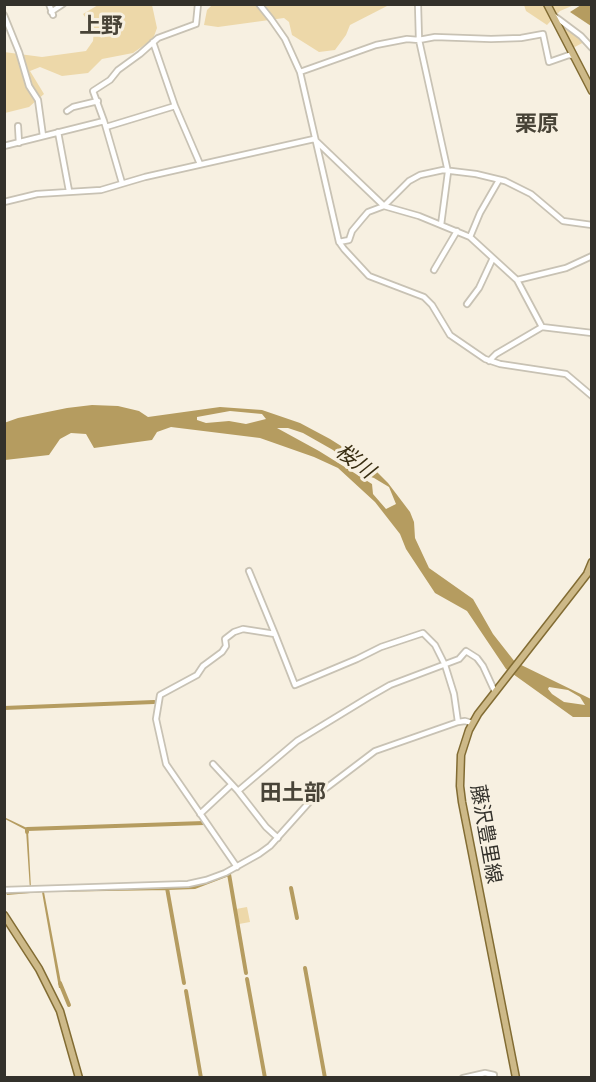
<!DOCTYPE html>
<html>
<head>
<meta charset="utf-8">
<style>
  body { margin:0 }
  #map { position:relative; width:596px; height:1082px; overflow:hidden; background:#f7f0e1; font-family:Lato,sans-serif }
  canvas { display:block }
  .frame { position:absolute; inset:0; border:6px solid #33312b; pointer-events:none }
</style>
</head>
<body>
<div id="map">
<canvas width="596" height="1082"></canvas>
<div class="frame"></div>
</div>
<script>
const context = document.querySelector('canvas').getContext('2d');
context.lineJoin = 'round';
function fill(path, color) {
  context.fillStyle = color;
  context.fill(path, 'evenodd');
}
function shape(rows) {
  const path = new Path2D();
  for (const r of rows) {
    path.moveTo(r[0], r[1]);
    for (let i = 2; i < r.length; i += 2) path.lineTo(r[i], r[i + 1]);
  }
  return path;
}
function trace(path, color, width, dash) {
  context.strokeStyle = color;
  context.lineWidth = width;
  context.lineCap = dash ? 'butt' : 'round';
  context.setLineDash(dash || []);
  context.stroke(path);
}
function label(font, color, halo, rows, align = 'center') {
  context.font = font + ' Lato,"Noto Sans JP",sans-serif';
  context.lineWidth = 6;
  context.setLineDash([]);
  context.textBaseline = 'middle';
  context.strokeStyle = halo;
  context.fillStyle = color;
  for (const [text, x, y, turn = 0] of rows) {
    context.save();
    context.translate(x, y);
    context.rotate((+turn || 0) * Math.PI / 180);
    context.textAlign = isNaN(turn) ? turn : align;
    if (halo) context.strokeText(text, 0, 0);
    context.fillText(text, 0, 0);
    context.restore();
  }
}
const green = shape([
  [560,4,562,6,574,5,560,11,547,25,526,11,524,5],
  [98,5,152,5,157,28,153,39,133,53,102,59,88,73,62,76,40,67,30,71,44,94,29,107,5,113,4,52,42,57,86,51,93,41,94,30,83,14],
  [212,5,389,5,350,25,346,35,335,50,319,52,292,35,289,22,284,18,218,27,204,25,207,10],
  [559,22,586,41,573,48],
  [247,907,250,922,239,924,236,909]
]);
const water = shape([
  [581,5,591,5,591,26,570,12],
  [92,405,118,406,139,411,148,417,220,407,262,410,300,423,330,439,368,463,388,483,410,512,414,522,415,538,429,568,473,599,493,634,515,662,591,699,591,717,573,717,506,669,467,611,435,593,406,549,400,534,375,502,338,468,314,457,260,438,171,427,157,432,152,440,94,448,86,434,71,433,60,439,49,455,5,460,4,423,18,418,67,408],
  [230,411,262,414,266,419,246,424,229,421,206,423,197,420,197,417],
  [277,428,288,428,303,433,333,450,365,475,374,478,389,487,396,504,386,509,373,494,372,484,319,451],
  [549,687,568,690,580,697,585,705,564,702,552,694,548,689],
  [4,817,27,828,28,830,31,889,107,888,107,891,44,892,62,988,59,988,42,892,7,895,6,893,30,890,26,830,5,819]
]);
const canal = shape([
  [4,708,154,702],
  [27,832,27,829,204,823],
  [167,888,195,887,229,874,246,973],
  [291,888,297,918],
  [107,889,167,888,184,983],
  [305,968,325,1078],
  [247,979,265,1078],
  [60,983,69,1005],
  [186,991,201,1078]
]);
const minor = shape([
  [49,4,53,15],
  [259,4,271,19,285,39,300,72,339,242,344,249,369,276,424,297,432,305,450,335,485,359,500,364,566,374,592,396],
  [418,4,419,40,448,172,441,225],
  [51,12,63,4],
  [4,15,19,52,29,86,38,100,43,136],
  [553,15,581,36,592,48],
  [153,42,175,106,200,164],
  [300,72,376,45,407,39,419,40,435,37,491,39,521,38,543,34,549,62,569,55,573,56],
  [67,111,73,107,98,101],
  [18,126,19,143],
  [106,127,175,106],
  [58,132,69,191],
  [4,146,104,121],
  [122,183,104,121,93,91,110,80,118,70,140,54,158,38,196,24,198,4],
  [4,202,37,194,101,190,145,177,314,139,384,206,419,216,470,237,517,280,542,327],
  [470,237,480,213,499,180],
  [339,242,349,240,352,231,362,219,368,212,384,206,409,181,420,175,443,170,476,174,505,181,531,194,563,221,592,225],
  [434,270,457,231],
  [517,280,566,268,592,256],
  [467,304,479,288,493,258],
  [489,361,496,354,542,327,592,333],
  [275,634,295,685,357,659,381,647,423,633,435,645,445,665,454,694,458,722],
  [213,764,238,791,297,741,369,697,390,685,459,659,466,651,477,658,483,666,495,692],
  [238,791,266,827,278,838],
  [200,814,231,785],
  [237,867,166,764,156,719,160,695,197,675,203,666,222,652,226,646,225,639,234,632,243,629,275,634,249,571],
  [4,890,188,884,206,880,225,873,259,854,270,846,313,798,375,751,458,722,465,721,472,723],
  [463,1078,485,1073,494,1075,493,1078]
]);
const major = shape([
  [547,4,592,91],
  [4,915,39,969,60,1011,79,1078],
  [516,1078,462,802,460,786,461,755,469,730,478,714,577,587,587,574,592,562]
]);
const streetNames = [
  ["藤沢豊里線",486,834,80]
];
const waterNames = [
  ["桜川",355,461,37]
];
const quarterNames = [
  ["上野",101,26],
  ["栗原",537,124],
  ["田土部",293,793]
];
fill(green, '#edd8a9');
fill(water, '#b59c60');
trace(canal, '#b59c60', 4);
trace(minor, '#c8c2b4', 8);
trace(major, '#826c33', 9);
trace(minor, '#fff', 4.5);
trace(major, '#cdb988', 6);
label('20px', '#33312b', '#f7f0e1', streetNames);
label('italic 21px', '#382d11', '#f7f0e1', waterNames);
label('bold 22px', '#484337', '#f7f0e1', quarterNames);
</script>
</body>
</html>
